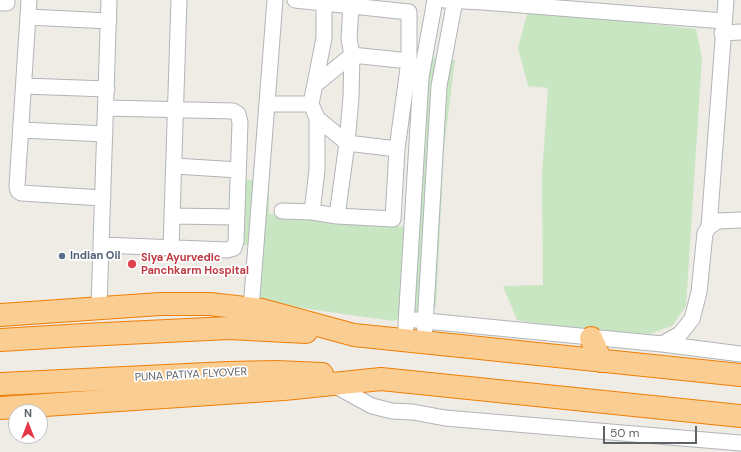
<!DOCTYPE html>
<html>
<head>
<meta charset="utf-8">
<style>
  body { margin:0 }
  #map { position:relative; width:741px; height:452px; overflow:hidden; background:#efece6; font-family:"DM Sans",sans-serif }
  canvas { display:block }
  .north { position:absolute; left:8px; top:404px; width:40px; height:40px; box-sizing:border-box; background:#fff; border:1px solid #bec1c2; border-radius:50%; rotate:0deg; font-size:11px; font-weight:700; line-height:16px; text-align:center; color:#5d6366 }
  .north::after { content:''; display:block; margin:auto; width:14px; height:18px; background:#e53747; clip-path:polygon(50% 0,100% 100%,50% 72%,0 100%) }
  .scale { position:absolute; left:603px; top:426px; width:94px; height:18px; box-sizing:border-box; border:2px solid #5d6366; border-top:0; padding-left:5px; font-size:12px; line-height:14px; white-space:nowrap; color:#5d6366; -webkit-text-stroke:3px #fff; paint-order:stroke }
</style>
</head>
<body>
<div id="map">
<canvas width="741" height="452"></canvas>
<div class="north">N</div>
<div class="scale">50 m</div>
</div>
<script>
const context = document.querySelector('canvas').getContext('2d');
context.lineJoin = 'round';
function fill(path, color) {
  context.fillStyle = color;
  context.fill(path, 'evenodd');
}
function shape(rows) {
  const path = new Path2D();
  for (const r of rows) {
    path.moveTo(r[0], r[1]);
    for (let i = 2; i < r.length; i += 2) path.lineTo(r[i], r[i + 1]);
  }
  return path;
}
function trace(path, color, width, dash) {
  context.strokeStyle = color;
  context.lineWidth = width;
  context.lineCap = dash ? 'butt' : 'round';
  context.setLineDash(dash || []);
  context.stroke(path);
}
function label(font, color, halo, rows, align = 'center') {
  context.font = font + ' "DM Sans",sans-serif';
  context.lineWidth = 3.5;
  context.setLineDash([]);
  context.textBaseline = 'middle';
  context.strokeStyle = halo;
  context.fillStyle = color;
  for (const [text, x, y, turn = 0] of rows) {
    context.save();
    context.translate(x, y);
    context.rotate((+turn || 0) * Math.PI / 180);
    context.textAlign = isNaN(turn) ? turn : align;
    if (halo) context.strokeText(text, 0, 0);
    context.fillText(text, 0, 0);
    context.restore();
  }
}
const green = shape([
  [528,10,696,29,702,58,686,306,672,326,649,334,555,327,517,320,503,286,543,285,542,176,548,88,528,86,518,48],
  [430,57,455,60,444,148,436,306,393,321,258,302,263,248,240,244,241,181,269,177,269,214,417,228]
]);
const minor = shape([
  [29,0,17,186,18,191,21,193,103,198],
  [444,0,483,2,724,21],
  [0,3,7,3],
  [28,17,109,21],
  [722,33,741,32],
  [315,85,352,55,409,61],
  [24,86,107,89],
  [267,104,311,104],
  [317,118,347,143,397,149],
  [21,130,105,134],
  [175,166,238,170],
  [282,211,312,212,337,216,393,219,397,149,409,61,409,12,295,0],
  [312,212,317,170,317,118,311,104,324,38,324,3],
  [173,216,236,217],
  [337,216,347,143,351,97,352,55,349,39,351,5],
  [709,227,726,0],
  [102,245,227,250,234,248,236,241,240,122,238,114,233,111,106,108],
  [171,248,179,0],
  [99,307,109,0],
  [251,309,275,0],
  [416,320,662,344,741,354],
  [405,341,421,77,435,0],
  [424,343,439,86,455,0],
  [662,344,680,334,692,319,699,292,705,233,709,227,718,221,741,220],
  [332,384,372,406,392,411,413,412,445,418,741,443]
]);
const highway = shape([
  [0,315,160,304,210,304,262,310,354,335,741,375],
  [591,338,601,361],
  [0,340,84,335,229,328,306,332],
  [0,384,228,373,276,372,322,374],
  [0,408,284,389,381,379,741,416]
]);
const markers = [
  [62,256,4,"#5c6f8a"],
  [132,264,5,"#e0444e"]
];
const serviceNames = [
  ["Indian Oil",70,256]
];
const healthNames = [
  ["Siya Ayurvedic",141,258],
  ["Panchkarm Hospital",141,271]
];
const streetNames = [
  ["PUNA PATIYA FLYOVER",191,375,-3]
];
fill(green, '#c9e6c3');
trace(minor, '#b1b5b8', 17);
trace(highway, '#ef7e07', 24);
trace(minor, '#fff', 15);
trace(highway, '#face92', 22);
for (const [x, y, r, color] of markers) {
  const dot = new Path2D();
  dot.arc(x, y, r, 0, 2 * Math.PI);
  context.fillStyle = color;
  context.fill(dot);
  trace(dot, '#fff', 1.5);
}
label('bold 11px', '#4e5e75', '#fff', serviceNames, 'left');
label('bold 11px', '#be3a42', '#fff', healthNames, 'left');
label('11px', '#5d6366', '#fff', streetNames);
</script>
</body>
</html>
